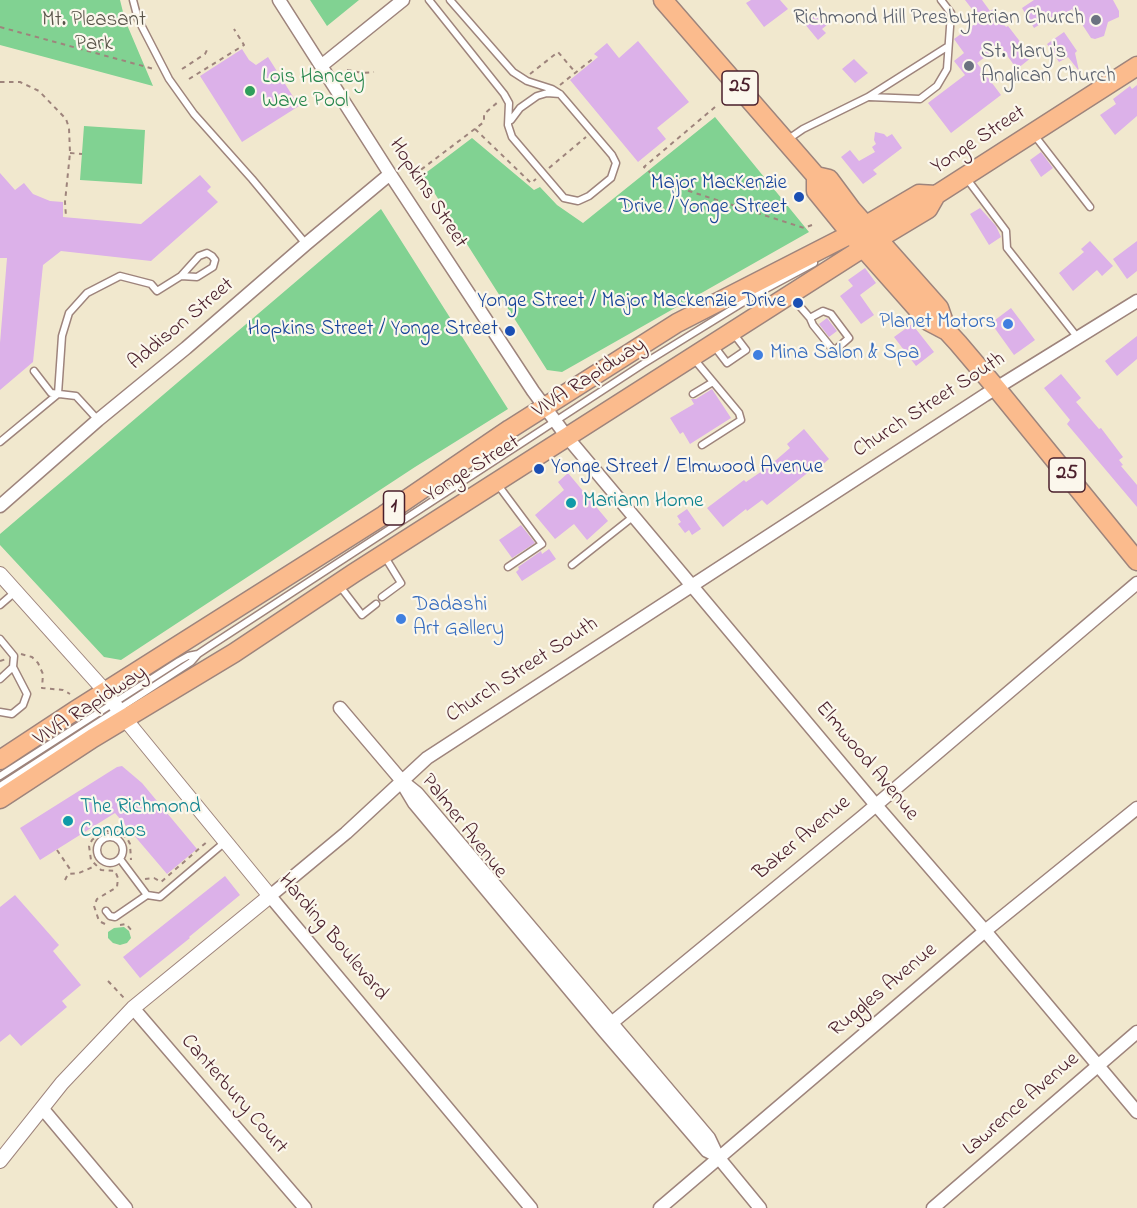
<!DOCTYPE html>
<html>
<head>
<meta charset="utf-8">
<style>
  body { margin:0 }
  canvas { display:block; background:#f1e8ce }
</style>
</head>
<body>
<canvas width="1137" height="1208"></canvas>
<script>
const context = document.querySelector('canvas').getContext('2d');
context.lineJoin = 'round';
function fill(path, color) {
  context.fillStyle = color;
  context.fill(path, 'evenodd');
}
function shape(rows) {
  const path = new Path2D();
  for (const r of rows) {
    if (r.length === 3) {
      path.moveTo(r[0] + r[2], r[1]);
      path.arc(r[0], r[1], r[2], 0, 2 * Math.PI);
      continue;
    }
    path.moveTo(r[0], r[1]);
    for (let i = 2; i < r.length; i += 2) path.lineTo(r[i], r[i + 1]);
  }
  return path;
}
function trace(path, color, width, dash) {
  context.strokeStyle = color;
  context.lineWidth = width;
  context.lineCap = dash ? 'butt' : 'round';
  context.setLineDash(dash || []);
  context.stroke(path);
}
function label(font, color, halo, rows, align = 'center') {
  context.font = font + ' "Indie Flower",sans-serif';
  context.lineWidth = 4.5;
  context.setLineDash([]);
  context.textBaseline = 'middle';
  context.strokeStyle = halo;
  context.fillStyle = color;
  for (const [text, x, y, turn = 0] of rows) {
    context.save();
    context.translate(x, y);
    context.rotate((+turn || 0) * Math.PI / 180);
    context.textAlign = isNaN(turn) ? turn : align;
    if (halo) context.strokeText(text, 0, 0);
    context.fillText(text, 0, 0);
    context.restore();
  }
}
const green = shape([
  [0,0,120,0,125,20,153,86,0,45],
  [310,0,359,0,327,26],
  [715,117,809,232,562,372,547,370,423,175,472,138,534,190,540,187,557,205,583,223],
  [84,126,145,130,142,184,80,180],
  [381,209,508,409,415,467,121,660,104,657,0,545,0,534],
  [124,927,129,931,131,938,127,943,120,945,113,943,108,938,108,932,114,928]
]);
const building = shape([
  [751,0,780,0,788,9,764,27,746,3],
  [965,0,982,0,990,11,993,9,1006,27,1008,26,1032,57,1017,69,1000,46,977,63,1001,95,951,133,928,103,965,75,954,61,964,53,954,39,976,23,970,16,975,13],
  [1034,0,1113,0,1119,11,1119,17,1108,22,1104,36,1095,39,1091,38,1072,9,1065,14,1062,11,1034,28,1022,8],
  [818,11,825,19,823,20,827,25,822,29,826,33,818,40,804,23],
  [1064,32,1077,51,1075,53,1079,71,1068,57,1059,62,1047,44],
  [638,41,689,102,657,128,666,139,638,162,570,80,598,57,594,54,607,43,619,58],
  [242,49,249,60,256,65,268,57,299,106,242,142,200,76],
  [854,59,868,73,855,83,842,69],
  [1137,85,1137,116,1115,135,1100,115,1116,104,1113,99,1130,86,1132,89],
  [875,132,884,134,887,137,892,134,902,148,873,170,877,174,863,184,841,157,850,150,859,161,875,152,872,147,876,144,874,140],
  [1041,152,1053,168,1041,177,1030,160],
  [0,173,15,190,24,183,33,194,50,201,63,202,63,217,141,224,200,175,211,187,207,191,218,202,151,261,61,251,43,265,33,362,0,390,0,343,7,258,0,258],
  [980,208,996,226,1001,237,989,245,970,214],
  [1090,241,1113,266,1102,276,1097,270,1073,291,1059,273,1084,252,1081,249],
  [1137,241,1137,271,1127,279,1113,259],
  [865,268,876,283,860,295,874,315,861,324,840,296,853,286,848,280],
  [1011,308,1035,340,1014,355,991,323],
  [827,318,837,331,829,337,819,324],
  [912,324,934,352,916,366,894,337],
  [1137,336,1137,359,1117,376,1105,361],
  [1061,374,1081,398,1076,402,1099,429,1101,428,1123,457,1119,460,1123,465,1121,466,1137,485,1137,507,1067,424,1070,420,1044,388],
  [712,389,731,418,690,444,683,432,680,434,670,418,694,404,691,399,696,399],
  [804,429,829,459,812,474,810,471,767,505,762,500,747,511,746,509,723,527,707,508,744,480,746,482,768,467,790,448,787,444],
  [568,473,608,521,587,540,574,524,555,539,535,515,564,490,558,482],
  [687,509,701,529,692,535,689,530,685,533,678,524,681,522,677,516],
  [521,525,535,543,512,558,499,540],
  [549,549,556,559,522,581,516,572,519,569,518,567,541,551,542,554],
  [122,766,142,783,197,849,167,874,115,813,40,860,20,828,117,767],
  [225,876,240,895,189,937,190,938,140,978,123,957],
  [15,895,59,945,53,951,81,985,62,1001,67,1007,21,1046,10,1034,0,1042,0,907]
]);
const path = shape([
  [0,27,154,69],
  [182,69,205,54,207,50],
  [347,70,363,73,374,72],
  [530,74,558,52,575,72],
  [189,79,244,45,234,29],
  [0,82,20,82,39,91,66,119,69,128,70,153,65,202,66,217],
  [560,85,595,57],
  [715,107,644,167,661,182,804,228,812,225],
  [475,129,531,183,536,179],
  [70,153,82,154],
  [549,168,586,137],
  [414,175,484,122,484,114,498,102],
  [21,654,32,657,38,663,43,674,42,688,63,690,70,694],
  [0,661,6,659],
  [57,850,72,872],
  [145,879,154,878,161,882,209,840],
  [65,880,68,874,79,873,95,866],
  [105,924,99,921,94,906,97,899,117,887,118,878,115,871,101,870,91,860,89,846,92,840,103,831,116,831,127,838,130,844,131,860],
  [120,925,126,924,133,932],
  [108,981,125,999]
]);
const service = shape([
  [133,0,138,19,169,79,194,114,252,179,306,244],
  [429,0,504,94,509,103,508,125,512,137,564,198,578,201,589,196,611,178,616,163,612,155,560,94,552,89,527,81,513,72,450,0],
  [869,97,920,99,937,86,947,69,951,13,941,0],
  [511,120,520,108,537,96,547,93,560,94],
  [1035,136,1090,207],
  [787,140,803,129,868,97,947,47],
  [967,179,1006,231,1007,248,1078,338],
  [790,295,810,318,823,311,831,314,849,338,834,351,813,325,810,318],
  [714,346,727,363,746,350,733,333],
  [694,359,739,413,741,420,702,445],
  [34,371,51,393,76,396,98,420],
  [693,394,713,382],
  [0,442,58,394,62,336,69,313,87,293,120,276,151,284,157,291,181,276,197,277,213,267,215,260,212,256,207,253,199,256,181,276],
  [498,485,542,544,508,567],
  [572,565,634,516],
  [339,585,362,615,376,604],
  [382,597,401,583,385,557],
  [0,605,15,592],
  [0,639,14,656,13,667,0,679],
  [0,712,12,714,23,705,27,694,13,667],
  [0,776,179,661,188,656,198,654],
  [0,786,191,662,198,654,210,646,643,364,760,292,814,263],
  [110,850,13],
  [120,859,147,895,160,897,225,842],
  [106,911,110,916,115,917,147,895]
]);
const minor = shape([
  [279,0,390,174,533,391,567,437,875,804,985,931,1137,1112],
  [321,66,403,0],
  [0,506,98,420,186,348,306,244,390,174],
  [340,708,402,781,417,793,709,1138,718,1157,760,1208],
  [405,788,414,803,603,1030,707,1151,717,1156],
  [133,1008,305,1208],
  [603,1030,862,817,1137,583],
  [42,1108,126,1208],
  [531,1208,270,896,346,833,427,758,985,395,1137,301],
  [660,1208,985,931,1137,808],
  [933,1208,1137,1032]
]);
const tertiary = shape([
  [0,574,105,691,125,719,270,896,133,1008,62,1083,0,1161]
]);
const primary = shape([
  [663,0,816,176,829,179,852,210,939,308,947,331],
  [816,176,816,191,851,234,928,321,947,331,958,343,997,389,1137,561],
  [0,760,76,710,384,515,510,429,677,323,851,234,919,194,936,195],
  [0,799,93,738,234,653,354,573,863,248,928,209,936,195,1137,66]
]);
const markers = [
  [1096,20,6,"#6b7280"],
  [969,66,6,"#6b7280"],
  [250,91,6,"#2e9e5b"],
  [799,197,6,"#1a4fb4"],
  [798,303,6,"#1a4fb4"],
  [1008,324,6,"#3f7fe0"],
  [510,331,6,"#1a4fb4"],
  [758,355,6,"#3f7fe0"],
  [539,469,6,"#1a4fb4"],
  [571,503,6,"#0f9aa8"],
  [401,619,6,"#3f7fe0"],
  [68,821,6,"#0f9aa8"]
];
const shields = [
  [740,88,36],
  [1067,475,36],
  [394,508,21]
];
const shieldNames = [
  ["25",740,88],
  ["25",1067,475],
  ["1",394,508]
];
const worshipNames = [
  ["Richmond Hill Presbyterian Church",1084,20],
  ["St. Mary's",981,54,"left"],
  ["Anglican Church",981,78,"left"]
];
const parkNames = [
  ["Mt. Pleasant",94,22],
  ["Park",94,46]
];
const leisureNames = [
  ["Lois Hancey",262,79],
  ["Wave Pool",262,103]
];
const streetNames = [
  ["Yonge Street",979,141,-33],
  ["Hopkins Street",427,194,57],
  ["Addison Street",182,325,-40],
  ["VIVA Rapidway",590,379,-33],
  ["Church Street South",930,406,-33],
  ["Yonge Street",473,470,-32],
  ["Church Street South",523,671,-33],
  ["VIVA Rapidway",91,707,-33],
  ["Elmwood Avenue",866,762,50],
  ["Palmer Avenue",463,827,52],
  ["Baker Avenue",803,839,-40],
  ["Harding Boulevard",332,938,50],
  ["Ruggles Avenue",884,991,-40],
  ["Canterbury Court",233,1095,49],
  ["Lawrence Avenue",1022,1105,-41]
];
const transitNames = [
  ["Major MacKenzie",787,185],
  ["Drive / Yonge Street",787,209],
  ["Yonge Street / Major Mackenzie Drive",786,303],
  ["Hopkins Street / Yonge Street",498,331],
  ["Yonge Street / Elmwood Avenue",551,469,"left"]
];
const shopNames = [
  ["Planet Motors",996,324,"right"],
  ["Mina Salon & Spa",770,355],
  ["Dadashi",413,607],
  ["Art Gallery",413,631]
];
const cultureNames = [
  ["Mariann Home",583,503],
  ["The Richmond",80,809],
  ["Condos",80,833]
];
fill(green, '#81d292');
fill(building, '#dcb1e9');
trace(service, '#9e847c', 9);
trace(minor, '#9e847c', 15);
trace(tertiary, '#9e847c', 16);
trace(primary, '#9e847c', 21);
trace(path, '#9e847c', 2, [4.5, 4.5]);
trace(service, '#fff', 6);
trace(minor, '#fff', 12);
trace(tertiary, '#fff', 14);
trace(primary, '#fbbb8d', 18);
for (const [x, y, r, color] of markers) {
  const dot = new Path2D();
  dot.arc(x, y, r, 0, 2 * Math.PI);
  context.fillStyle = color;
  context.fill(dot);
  trace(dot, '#fbf7ec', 2);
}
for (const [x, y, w] of shields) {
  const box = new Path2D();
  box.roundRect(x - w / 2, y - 17, w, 34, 4.5);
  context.fillStyle = '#fbf7ec';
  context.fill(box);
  trace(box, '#4a1f2b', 1.5);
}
label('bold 20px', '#4a1f2b', null, shieldNames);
label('21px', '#5b616d', '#fbf7ec', worshipNames, 'right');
label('21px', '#5a554a', '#fbf7ec', parkNames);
label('21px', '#27864d', '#fbf7ec', leisureNames, 'left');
label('21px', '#4a1f2b', '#fbf7ec', streetNames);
label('21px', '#164399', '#fbf7ec', transitNames, 'right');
label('21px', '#366cbe', '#fbf7ec', shopNames, 'left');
label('21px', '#0d838f', '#fbf7ec', cultureNames, 'left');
</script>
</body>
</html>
